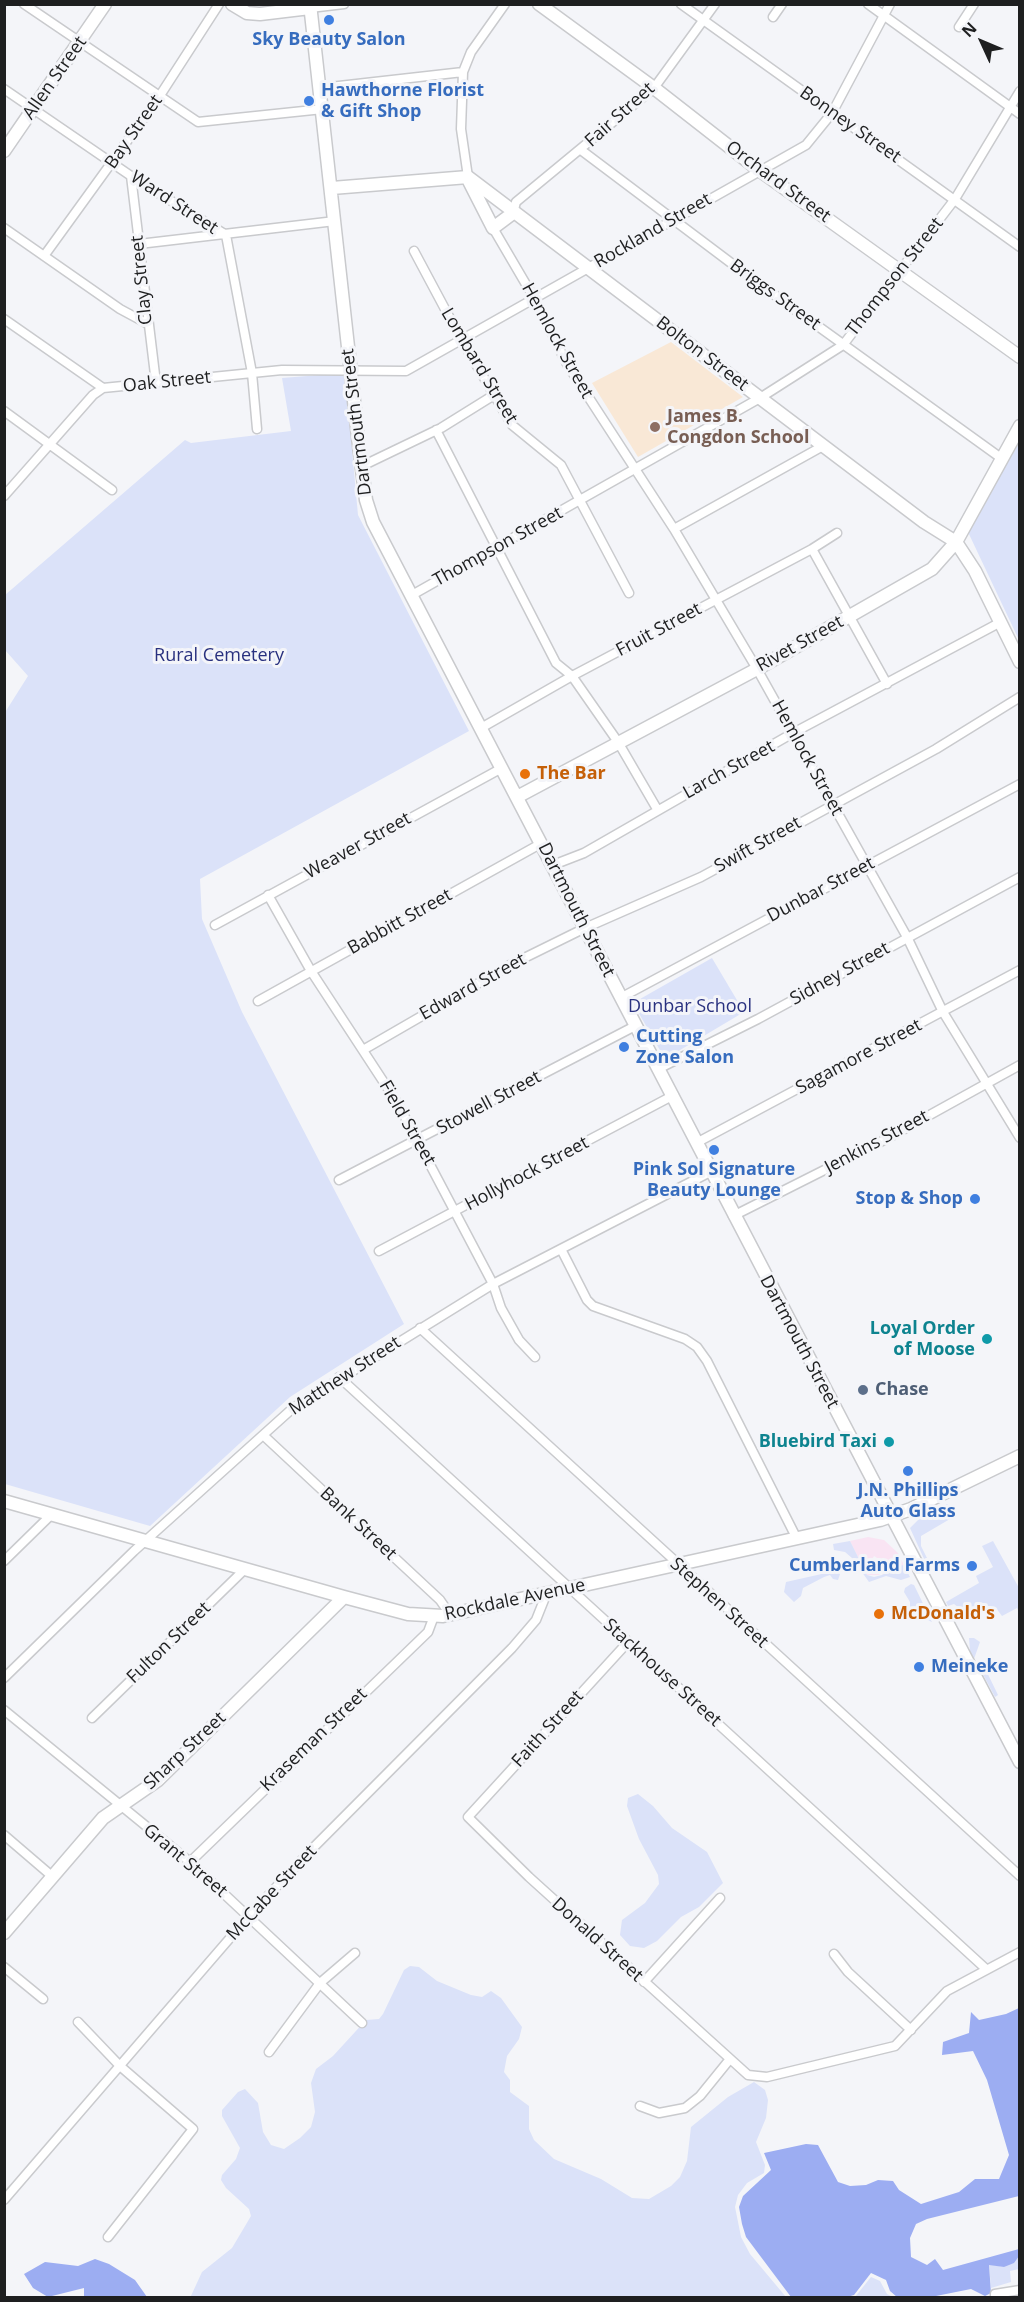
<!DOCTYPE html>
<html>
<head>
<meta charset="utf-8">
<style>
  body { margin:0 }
  #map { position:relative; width:1024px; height:2302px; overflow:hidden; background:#f4f5f9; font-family:"Open Sans",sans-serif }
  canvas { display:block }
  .frame { position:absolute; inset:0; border:6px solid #1e1f20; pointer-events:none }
  .north { position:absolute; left:952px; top:12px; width:60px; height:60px; -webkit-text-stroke:4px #f4f5f9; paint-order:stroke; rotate:314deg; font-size:16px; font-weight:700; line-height:24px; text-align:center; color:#1e1f20 }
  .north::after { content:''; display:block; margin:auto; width:21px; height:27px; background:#1e1f20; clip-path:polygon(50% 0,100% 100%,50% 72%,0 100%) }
</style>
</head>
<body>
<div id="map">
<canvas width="1024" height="2302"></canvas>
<div class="frame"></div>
<div class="north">N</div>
</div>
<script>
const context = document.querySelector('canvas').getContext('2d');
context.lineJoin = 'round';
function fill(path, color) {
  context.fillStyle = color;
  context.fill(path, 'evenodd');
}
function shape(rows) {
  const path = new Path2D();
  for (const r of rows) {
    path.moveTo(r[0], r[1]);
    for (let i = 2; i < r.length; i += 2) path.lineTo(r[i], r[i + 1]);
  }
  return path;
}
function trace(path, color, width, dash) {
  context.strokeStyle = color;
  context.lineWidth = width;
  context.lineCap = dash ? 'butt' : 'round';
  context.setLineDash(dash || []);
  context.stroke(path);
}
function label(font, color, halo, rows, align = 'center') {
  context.font = font + ' "Open Sans",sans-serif';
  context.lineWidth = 6;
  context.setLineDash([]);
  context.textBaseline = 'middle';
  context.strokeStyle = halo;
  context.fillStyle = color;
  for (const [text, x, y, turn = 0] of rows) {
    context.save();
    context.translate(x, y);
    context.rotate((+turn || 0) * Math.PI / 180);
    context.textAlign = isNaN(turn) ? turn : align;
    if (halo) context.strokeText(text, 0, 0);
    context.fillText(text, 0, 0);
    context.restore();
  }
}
const commercial = shape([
  [868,1537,884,1540,898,1553,904,1565,882,1575,888,1565,874,1556,868,1567,880,1575,867,1575,850,1541]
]);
const education = shape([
  [671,342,743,397,638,457,592,383]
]);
const green = shape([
  [345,373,358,515,469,731,200,879,202,919,242,1012,404,1324,290,1397,150,1526,5,1484,4,714,28,676,5,650,5,595,185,440,191,443,291,431,282,378],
  [1019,443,1019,640,968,532],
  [712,958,744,1012,665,1059,633,1003],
  [947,1504,952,1510,950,1519,921,1536,921,1546,927,1558,925,1561,910,1528,921,1517],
  [850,1541,867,1575,874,1577,882,1575,894,1567,904,1565,910,1577,901,1580,886,1576,869,1582,852,1558,845,1552,834,1550,833,1544],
  [993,1541,1019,1588,1019,1612,1017,1608,1002,1616,996,1608,993,1610,990,1606,984,1606,967,1614,954,1604,948,1606,946,1602,979,1583,976,1576,993,1567,982,1546],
  [835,1571,840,1574,838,1580,833,1579,830,1575,824,1577,803,1588,801,1596,794,1602,784,1592,786,1582],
  [911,1584,914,1585,932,1622,910,1612,910,1602,904,1592,905,1588],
  [969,1638,974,1638,980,1642,974,1659,970,1651],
  [982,1662,998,1695,995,1697,978,1665],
  [638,1794,653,1806,672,1828,707,1852,723,1883,699,1907,681,1917,657,1941,644,1948,630,1946,620,1935,622,1920,645,1903,659,1884,658,1875,639,1839,627,1806,628,1798],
  [410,1966,419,1967,437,1981,471,1995,482,1997,491,1991,501,1998,522,2027,519,2039,507,2056,504,2072,510,2080,510,2092,529,2106,529,2129,534,2140,554,2159,601,2179,632,2198,649,2199,671,2186,680,2177,687,2161,691,2127,728,2097,754,2082,765,2090,768,2100,766,2118,756,2142,765,2165,764,2173,747,2183,738,2195,735,2207,741,2237,750,2254,786,2297,190,2298,202,2272,232,2248,251,2216,249,2209,226,2188,221,2180,222,2175,236,2159,240,2148,222,2116,222,2110,238,2092,245,2089,258,2103,263,2132,271,2145,284,2149,300,2138,311,2127,315,2112,311,2083,316,2069,333,2056,366,2020,379,2019,383,2014,404,1970],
  [1019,2256,1019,2273,1019,2269,1010,2271,1011,2282,991,2288,989,2264,1004,2267],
  [871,2277,880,2281,887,2294,893,2297,855,2297]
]);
const forest = shape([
  [1019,2008,1019,2196,927,2219,916,2224,910,2238,911,2257,927,2265,935,2259,943,2270,1019,2249,1019,2256,1014,2263,1004,2267,989,2265,991,2293,985,2296,971,2289,931,2297,897,2297,890,2291,886,2280,871,2273,854,2295,847,2297,791,2297,746,2237,742,2224,739,2207,743,2196,771,2170,764,2153,806,2144,818,2145,838,2182,850,2186,866,2185,878,2180,893,2181,899,2190,921,2204,959,2192,975,2179,999,2179,1009,2155,987,2080,973,2051,942,2055,943,2042,969,2033,971,2012,979,2020,1006,2014],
  [95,2259,109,2264,135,2280,147,2297,84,2297,84,2288,48,2297,33,2288,24,2274,45,2262,78,2266]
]);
const street = shape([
  [24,4,198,122,323,109],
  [681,4,1020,247],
  [868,4,1020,114],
  [310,8,344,4],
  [773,17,782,4],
  [959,27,974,4],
  [321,88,463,72],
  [4,89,131,176,226,235,252,373,257,429],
  [581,150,747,275,1001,458],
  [131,176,156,383],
  [468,177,461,129,463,72,471,52,505,4],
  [513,213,516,202,654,88,715,4],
  [4,228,120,309,146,323],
  [493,228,534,298,567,364,674,529,757,669,907,937,943,1012,1020,1138],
  [139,244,335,221],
  [414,251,461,339,512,425,561,465,629,593],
  [44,256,159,97,219,4],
  [4,319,103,388,282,370,406,371,806,145,832,113,890,4],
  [4,411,112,490],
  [436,430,556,663,572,676,618,742,657,809],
  [362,466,441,428,494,395],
  [4,496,93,395,103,388],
  [674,529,823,446],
  [812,549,887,684],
  [412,595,760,398,843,345,955,199,1020,91],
  [481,728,572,676,812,549,837,533],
  [553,865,584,853,793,733,999,623],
  [268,895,311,971,398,1104,493,1284,501,1308,519,1340,535,1357],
  [215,925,502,768],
  [622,997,1020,784],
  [258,1001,542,843],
  [363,1050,510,965,585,928,701,877,936,749,1020,697],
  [660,1068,758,1019,1020,877],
  [698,1142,1020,970],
  [339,1180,637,1025],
  [733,1216,890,1137,1020,1065],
  [561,1249,587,1300,593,1306,685,1339,697,1347,707,1361,797,1539],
  [379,1251,674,1095],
  [420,1328,1020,1876],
  [339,1377,986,1969],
  [263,1435,440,1600,451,1616],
  [4,1561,52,1514],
  [628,1642,468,1817,529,1877,748,2075,767,2077,895,2046,947,1991,1020,1952],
  [4,1678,134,1551,293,1408,493,1284,712,1171],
  [4,1710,190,1862,362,2023],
  [92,1718,245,1569],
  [4,1835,53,1877],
  [190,1862,428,1632,434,1616],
  [834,1954,848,1972,911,2030],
  [4,1967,43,1999],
  [644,1982,720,1898],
  [78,2022,120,2066,193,2129,108,2237],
  [269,2052,320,1983,355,1953],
  [640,2106,659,2113,685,2108,700,2096,730,2059],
  [4,2200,249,1916,311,1850,512,1648,536,1620,546,1595],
  [995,2298,995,2294,1020,2290]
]);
const secondary = shape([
  [232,4,247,13,260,14,310,8],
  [310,4,359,446,366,500,373,522,1020,1762],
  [539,4,654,88,759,170,1020,357],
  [4,151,105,4],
  [469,181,493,228,513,213],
  [332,188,468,177,924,522,956,542,975,571,1020,662],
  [517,797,757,669,932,569,956,542,1020,426],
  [4,1501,344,1597,408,1614,443,1616,880,1520,911,1509,1020,1456],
  [4,1933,103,1818,158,1780,344,1597]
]);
const markers = [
  [329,20,6,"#3f7fe0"],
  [309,101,6,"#3f7fe0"],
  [655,427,6,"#8d6e63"],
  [525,774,6,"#e8710a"],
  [624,1047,6,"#3f7fe0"],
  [714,1150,6,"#3f7fe0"],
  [975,1199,6,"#3f7fe0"],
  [987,1339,6,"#0f9aa8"],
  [863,1390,6,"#5c6f8a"],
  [889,1442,6,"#0f9aa8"],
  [908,1471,6,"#3f7fe0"],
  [972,1566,6,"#3f7fe0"],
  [879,1614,6,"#e8710a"],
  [919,1667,6,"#3f7fe0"]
];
const shopNames = [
  ["Sky Beauty Salon",329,40],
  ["Hawthorne Florist",321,91,"left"],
  ["& Gift Shop",321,112,"left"],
  ["Cutting",636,1037,"left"],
  ["Zone Salon",636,1058,"left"],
  ["Pink Sol Signature",714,1170],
  ["Beauty Lounge",714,1191],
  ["Stop & Shop",963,1199,"right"],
  ["J.N. Phillips",908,1491],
  ["Auto Glass",908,1512],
  ["Cumberland Farms",960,1566,"right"],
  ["Meineke",931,1667,"left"]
];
const streetNames = [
  ["Allen Street",55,78,-55],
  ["Fair Street",620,115,-42],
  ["Bonney Street",850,125,35],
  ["Bay Street",134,132,-55],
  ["Orchard Street",778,182,36],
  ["Ward Street",174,203,33],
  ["Rockland Street",653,231,-30],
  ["Thompson Street",895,277,-52],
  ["Clay Street",142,280,-96],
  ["Briggs Street",775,295,36],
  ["Hemlock Street",557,341,61],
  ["Bolton Street",702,354,37],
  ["Lombard Street",479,366,59],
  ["Oak Street",167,382,-6],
  ["Dartmouth Street",357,422,-97],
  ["Thompson Street",498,547,-29],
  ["Fruit Street",659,630,-28],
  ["Rivet Street",800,644,-29],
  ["Hemlock Street",807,758,61],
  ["Larch Street",729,770,-29],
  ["Swift Street",758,845,-29],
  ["Weaver Street",358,846,-29],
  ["Dunbar Street",821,890,-28],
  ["Dartmouth Street",576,910,63],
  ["Babbitt Street",400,922,-29],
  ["Sidney Street",840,974,-29],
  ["Edward Street",473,987,-29],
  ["Sagamore Street",859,1057,-28],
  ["Stowell Street",489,1103,-28],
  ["Field Street",407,1123,60],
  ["Jenkins Street",877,1142,-28],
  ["Hollyhock Street",527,1174,-28],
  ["Dartmouth Street",799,1342,62],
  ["Matthew Street",345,1376,-33],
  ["Bank Street",358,1524,43],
  ["Rockdale Avenue",515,1600,-12],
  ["Stephen Street",719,1603,42],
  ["Fulton Street",169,1643,-44],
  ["Stackhouse Street",662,1673,42],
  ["Faith Street",548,1729,-48],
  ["Kraseman Street",314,1740,-44],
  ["Sharp Street",185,1751,-43],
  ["Grant Street",185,1861,40],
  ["McCabe Street",272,1893,-47],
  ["Donald Street",597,1940,42]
];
const educationNames = [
  ["James B.",667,417],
  ["Congdon School",667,438]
];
const parkNames = [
  ["Rural Cemetery",219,656],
  ["Dunbar School",690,1007]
];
const foodNames = [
  ["The Bar",537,774],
  ["McDonald's",891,1614]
];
const cultureNames = [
  ["Loyal Order",975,1329],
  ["of Moose",975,1350],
  ["Bluebird Taxi",877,1442]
];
const serviceNames = [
  ["Chase",875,1390]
];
fill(commercial, '#f9e4f3');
fill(education, '#f9e8d6');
fill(green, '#dbe2f9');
fill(forest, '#9cadf2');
trace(street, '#c9cacd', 11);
trace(secondary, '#c9cacd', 15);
trace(street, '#fff', 8);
trace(secondary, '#fff', 12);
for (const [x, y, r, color] of markers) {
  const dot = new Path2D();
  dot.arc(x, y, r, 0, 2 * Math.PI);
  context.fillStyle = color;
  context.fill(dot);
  trace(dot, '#f4f5f9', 2);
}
label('bold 18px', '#366cbe', '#f4f5f9', shopNames);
label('18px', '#1e1f20', '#f4f5f9', streetNames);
label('bold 18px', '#785e54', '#f4f5f9', educationNames, 'left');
label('18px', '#29317f', '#f4f5f9', parkNames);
label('bold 18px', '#c56008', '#f4f5f9', foodNames, 'left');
label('bold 18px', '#0d838f', '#f4f5f9', cultureNames, 'right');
label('bold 18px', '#4e5e75', '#f4f5f9', serviceNames, 'left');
</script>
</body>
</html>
